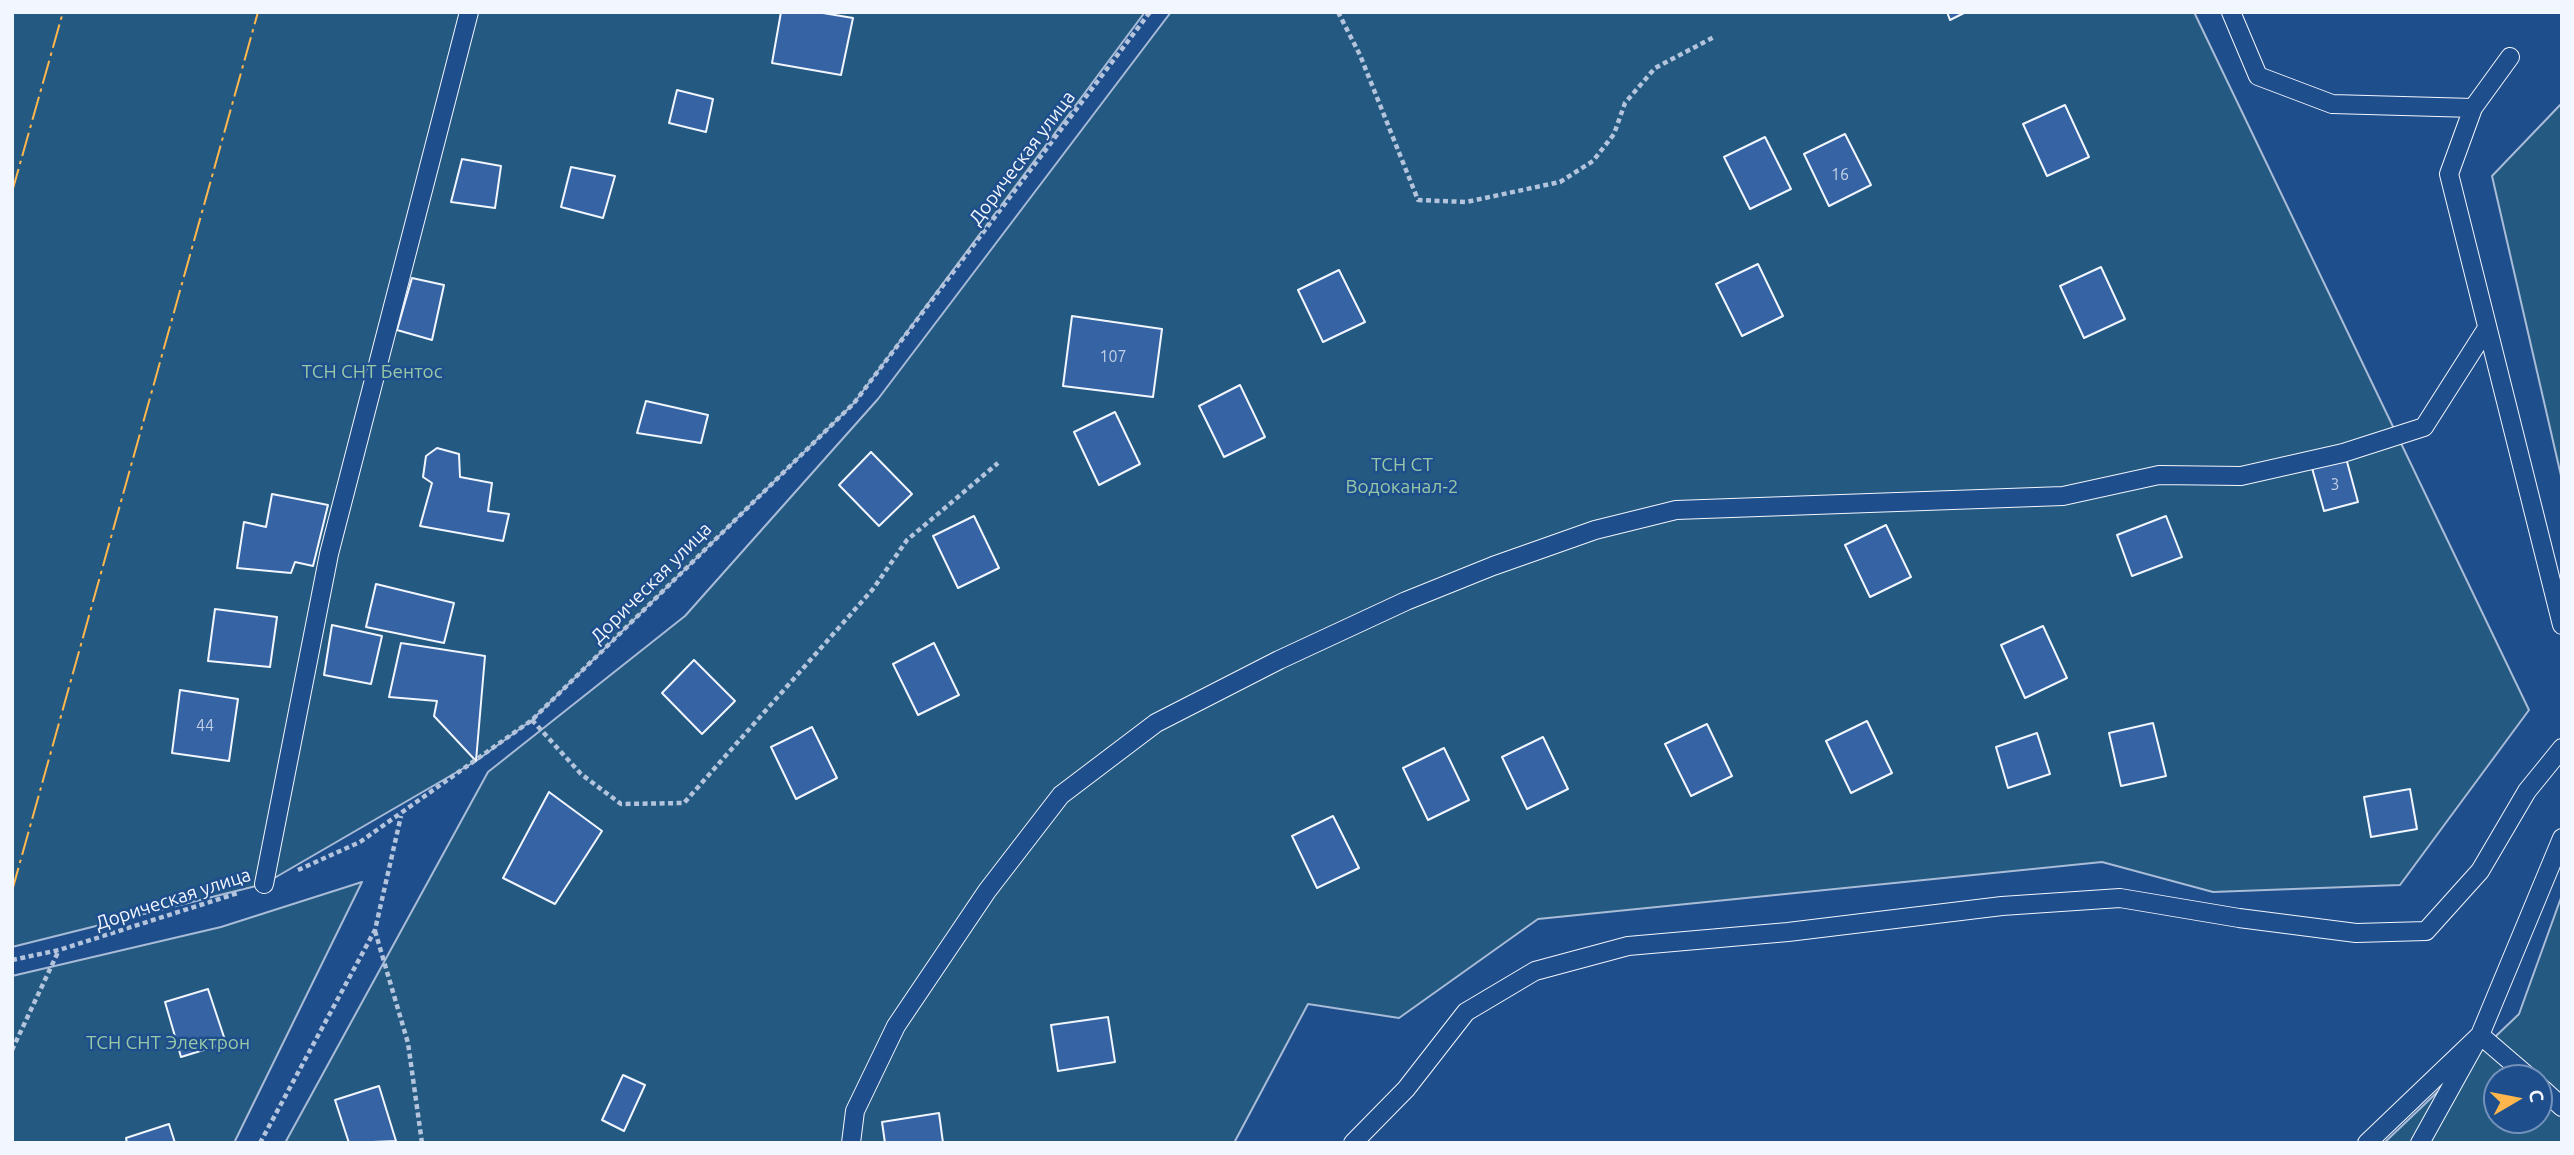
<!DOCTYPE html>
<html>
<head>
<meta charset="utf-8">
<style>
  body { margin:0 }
  #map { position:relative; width:2574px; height:1155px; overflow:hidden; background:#1f4e8c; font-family:Ubuntu,sans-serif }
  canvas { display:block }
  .frame { position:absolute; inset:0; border:14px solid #f2f6ff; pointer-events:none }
  .north { position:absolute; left:2483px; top:1064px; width:70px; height:70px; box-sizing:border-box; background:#1f4e8c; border:2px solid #7391ba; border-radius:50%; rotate:80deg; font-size:19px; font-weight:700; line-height:28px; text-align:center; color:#f2f6ff }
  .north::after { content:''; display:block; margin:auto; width:24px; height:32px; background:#ffb74d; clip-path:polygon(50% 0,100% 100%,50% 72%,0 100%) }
</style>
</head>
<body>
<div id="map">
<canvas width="2574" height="1155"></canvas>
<div class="frame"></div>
<div class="north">С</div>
</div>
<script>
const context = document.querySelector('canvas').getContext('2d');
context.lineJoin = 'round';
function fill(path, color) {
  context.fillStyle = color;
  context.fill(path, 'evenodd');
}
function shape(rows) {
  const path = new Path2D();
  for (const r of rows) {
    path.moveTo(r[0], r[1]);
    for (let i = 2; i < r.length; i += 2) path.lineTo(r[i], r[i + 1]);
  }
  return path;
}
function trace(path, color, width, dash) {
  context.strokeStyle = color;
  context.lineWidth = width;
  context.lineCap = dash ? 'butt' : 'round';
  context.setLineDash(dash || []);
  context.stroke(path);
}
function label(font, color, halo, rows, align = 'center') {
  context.font = font + ' Ubuntu,sans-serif';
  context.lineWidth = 5;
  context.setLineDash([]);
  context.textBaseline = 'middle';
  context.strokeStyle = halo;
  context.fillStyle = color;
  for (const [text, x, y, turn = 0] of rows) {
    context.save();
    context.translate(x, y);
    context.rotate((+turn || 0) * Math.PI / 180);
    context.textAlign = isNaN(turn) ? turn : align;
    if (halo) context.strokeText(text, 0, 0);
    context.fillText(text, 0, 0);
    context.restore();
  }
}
const green = shape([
  [12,12,1145,12,854,403,532,720,476,761,264,884,12,947,12,12],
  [1171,12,2194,12,2529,710,2400,885,2213,892,2102,862,1538,919,1399,1018,1308,1004,1234,1143,285,1143,488,772,685,616,878,399,1171,12],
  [2562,103,2562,480,2492,176,2562,103],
  [362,882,234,1143,12,1143,12,976,221,927,362,882],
  [2562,895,2562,1143,2384,1143,2519,1014,2562,895],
  [2497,1078,2539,1078,2539,1120,2497,1120,2497,1078]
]);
const building = shape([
  [781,12,817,12,853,18,841,75,772,63,781,12],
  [1947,12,1966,12,1950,20,1947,12],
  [677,90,713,99,706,132,669,123,677,90],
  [2065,105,2089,157,2047,176,2023,124,2065,105],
  [1845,134,1871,185,1829,206,1804,154,1845,134],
  [1765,137,1791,189,1750,209,1724,157,1765,137],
  [462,159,501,166,495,208,451,202,462,159],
  [571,167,615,176,603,218,561,207,571,167],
  [1758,264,1783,316,1742,336,1716,284,1758,264],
  [2101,267,2125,319,2084,338,2060,286,2101,267],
  [1339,270,1365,322,1323,342,1298,290,1339,270],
  [412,278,444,285,432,340,397,330,412,278],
  [1072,316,1162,329,1153,397,1063,386,1072,316],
  [1240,385,1265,437,1224,457,1199,406,1240,385],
  [646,401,708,415,701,443,637,433,646,401],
  [1115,412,1140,464,1099,485,1074,432,1115,412],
  [437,448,459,454,460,477,492,483,488,511,509,514,503,541,420,526,432,483,423,477,426,456,437,448],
  [871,452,912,494,879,526,839,485,871,452],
  [2346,458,2358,502,2324,511,2312,468,2346,458],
  [272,494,328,505,313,566,295,562,291,573,237,568,244,522,266,527,272,494],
  [974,516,999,568,958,588,933,536,974,516],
  [2166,516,2182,557,2132,576,2117,535,2166,516],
  [1886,525,1911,577,1870,597,1845,545,1886,525],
  [376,584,454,603,444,643,366,627,376,584],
  [215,609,277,617,270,667,208,661,215,609],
  [332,625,382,636,371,684,324,675,332,625],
  [2043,626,2067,678,2025,698,2001,645,2043,626],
  [401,643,485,656,476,761,434,716,437,701,389,697,401,643],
  [934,643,959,695,918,715,893,664,934,643],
  [694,660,735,701,702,734,662,693,694,660],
  [180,690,238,699,229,761,172,753,180,690],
  [1867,721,1892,773,1851,793,1826,741,1867,721],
  [2153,723,2166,776,2121,786,2109,733,2153,723],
  [1707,724,1732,776,1691,796,1665,744,1707,724],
  [812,727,837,778,796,799,771,747,812,727],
  [2037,733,2050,774,2008,788,1996,747,2037,733],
  [1543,737,1568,789,1527,809,1502,757,1543,737],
  [1444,748,1469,800,1428,820,1403,768,1444,748],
  [2410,789,2417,829,2371,837,2364,797,2410,789],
  [549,792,602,831,555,904,503,878,549,792],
  [1333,816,1359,868,1317,888,1292,836,1333,816],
  [208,989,226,1043,181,1057,165,1002,208,989],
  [1108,1017,1115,1062,1058,1071,1051,1025,1108,1017],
  [623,1075,645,1085,624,1131,602,1120,623,1075],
  [379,1086,396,1141,349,1143,335,1100,379,1086],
  [939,1113,943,1143,885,1143,882,1122,939,1113],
  [169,1124,175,1143,127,1143,126,1138,169,1124]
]);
const path = shape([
  [1338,12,1360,55,1418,200,1466,202,1560,182,1593,161,1614,134,1625,103,1655,68,1714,37],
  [532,720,581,774,621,804,684,803,873,589,907,540,998,463],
  [298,870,360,842,532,720,854,403,1150,12],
  [375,931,408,1043,422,1143],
  [12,960,59,950,238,893],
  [12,1050,59,950],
  [260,1143,375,930,401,816]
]);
const service = shape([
  [2231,12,2258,76,2332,104,2473,108],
  [2510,57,2473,108,2449,174,2562,625],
  [264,884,329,554,469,12],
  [2539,1086,2562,1107],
  [851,1143,855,1111,896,1026,987,891,1061,795,1156,723,1279,660,1406,601,1493,566,1595,530,1676,510,2063,496,2159,475,2241,476,2343,453,2424,427,2487,328],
  [1353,1143,1406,1089,1466,1012,1535,971,1628,946,1788,932,2002,906,2120,898,2239,918,2356,933,2426,931,2480,871,2527,791,2562,748],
  [2367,1143,2480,1035,2530,1078],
  [2420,1143,2480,1035,2562,838]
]);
const power = shape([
  [12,192,63,12],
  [12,891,258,12]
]);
const numberNames = [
  ["16",1840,175],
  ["107",1113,357],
  ["3",2335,485],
  ["44",205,726]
];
const streetNames = [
  ["Дорическая улица",1022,158,-53],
  ["Дорическая улица",651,583,-45],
  ["Дорическая улица",173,899,-18]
];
const parkNames = [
  ["ТСН СНТ Бентос",372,372],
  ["ТСН СТ",1402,465],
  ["Водоканал-2",1402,487],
  ["ТСН СНТ Электрон",168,1043]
];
fill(green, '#245a82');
trace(green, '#a8bbd7', 2);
fill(building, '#3563a3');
trace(building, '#f2f6ff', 2);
trace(service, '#f2f6ff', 20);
trace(path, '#b3c4dc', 4.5, [5, 3.5]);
trace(service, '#1f4e8c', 18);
trace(power, '#ffb74d', 2, [24, 5, 3.5, 5]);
label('16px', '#c3d1e8', null, numberNames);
label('19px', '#f2f6ff', '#1f4e8c', streetNames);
label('19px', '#97c8a6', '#1f4e8c', parkNames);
</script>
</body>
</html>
